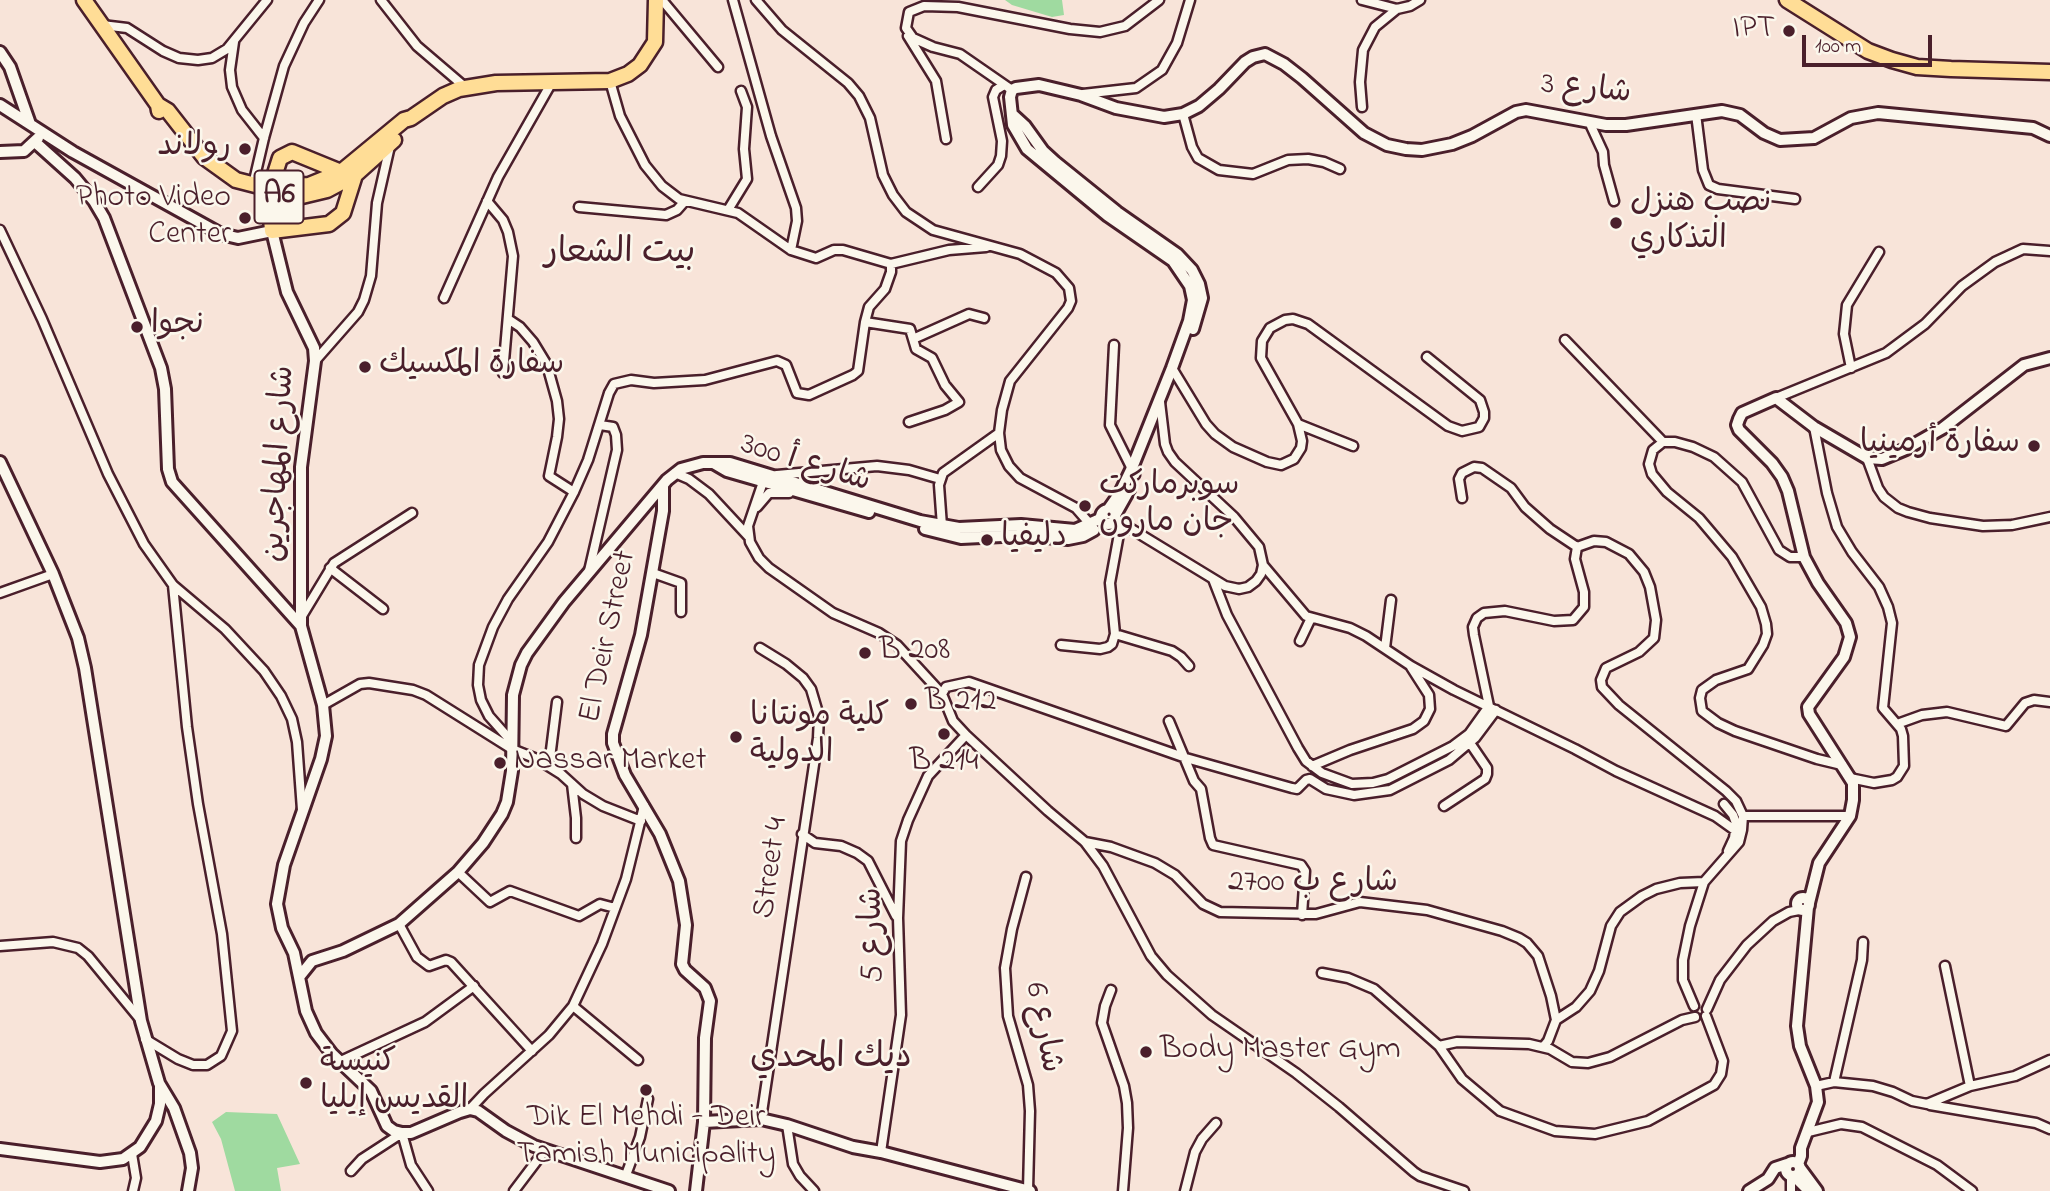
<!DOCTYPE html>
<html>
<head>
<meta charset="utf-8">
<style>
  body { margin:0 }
  #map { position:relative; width:2050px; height:1191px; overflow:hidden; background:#f8e4d9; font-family:"Indie Flower",sans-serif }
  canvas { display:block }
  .scale { position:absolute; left:1802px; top:35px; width:130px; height:32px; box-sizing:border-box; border:4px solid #4a1f2b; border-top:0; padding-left:9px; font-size:21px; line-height:24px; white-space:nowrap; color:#4a1f2b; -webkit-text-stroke:5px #fbf7ec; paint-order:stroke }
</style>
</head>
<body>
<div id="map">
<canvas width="2050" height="1191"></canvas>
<div class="scale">100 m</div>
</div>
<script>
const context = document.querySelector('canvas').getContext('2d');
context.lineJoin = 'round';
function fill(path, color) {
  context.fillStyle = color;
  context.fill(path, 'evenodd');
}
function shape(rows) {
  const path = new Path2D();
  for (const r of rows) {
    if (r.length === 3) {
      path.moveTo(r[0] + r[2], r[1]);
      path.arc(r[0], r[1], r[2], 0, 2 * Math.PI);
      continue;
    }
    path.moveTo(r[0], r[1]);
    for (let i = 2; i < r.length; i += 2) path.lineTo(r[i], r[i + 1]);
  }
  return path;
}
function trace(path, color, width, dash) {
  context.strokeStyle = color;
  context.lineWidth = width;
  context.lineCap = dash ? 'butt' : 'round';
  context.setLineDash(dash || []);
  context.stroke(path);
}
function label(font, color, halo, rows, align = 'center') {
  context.font = font + ' "Indie Flower","Playpen Sans Arabic",sans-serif';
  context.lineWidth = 5;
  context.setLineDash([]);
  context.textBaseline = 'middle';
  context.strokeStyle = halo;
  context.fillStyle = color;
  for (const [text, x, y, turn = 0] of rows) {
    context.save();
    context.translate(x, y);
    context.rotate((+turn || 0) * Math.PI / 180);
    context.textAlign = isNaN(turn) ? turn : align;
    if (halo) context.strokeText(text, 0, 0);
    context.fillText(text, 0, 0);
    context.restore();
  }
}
const green = shape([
  [1005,0,1062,0,1064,15,1052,17,1012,5],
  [226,1112,277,1114,300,1164,277,1168,281,1191,235,1191,221,1139,212,1122]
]);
const minor = shape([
  [381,0,417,46,465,87],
  [662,0,718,67],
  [733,0,771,136,796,208,797,221,791,250],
  [756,0,782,30,848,83,859,96,870,118,883,175,893,195,906,212,933,230,1020,254,1056,273,1069,288,1071,301,1068,308,1010,381,1002,410,999,433,1001,450,1009,466,1020,478,1076,508,1090,524],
  [1362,0,1397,9,1410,6,1420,0],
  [102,25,127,28,163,51,179,58,198,60,212,58,227,49,267,0],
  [908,36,936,81,946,139],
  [234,42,230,70,232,87,242,110,264,138],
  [610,81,620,116,645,165,662,186,679,199,738,213,791,250,816,258,834,250,843,250,891,264,949,250,986,247],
  [1012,90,960,54,933,47,913,38,906,28,909,12,924,6,958,7,1070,29,1100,32,1125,26,1159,0],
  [1083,94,1136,88,1162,70,1177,43,1190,0],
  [1362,107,1360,82,1363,50,1375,27,1397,9],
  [1183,114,1192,147,1198,158,1219,170,1253,174,1288,160,1308,159,1324,162,1340,169],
  [1696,114,1703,170,1709,185,1718,189,1795,199],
  [1592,122,1591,126,1603,152,1604,165,1614,201],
  [253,185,264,138,284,66,304,23,319,0],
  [978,187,998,165,1001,156,1002,141,993,97,996,90,1004,85],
  [487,201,503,220,508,232,513,256,503,373],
  [579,207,666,215,677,210,685,201],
  [728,210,747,179,744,149,747,107,741,91],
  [0,230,42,319,108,474,144,544,173,585,225,629,264,671,281,696,292,719,297,742,302,810],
  [891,264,891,272,885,289,869,307,865,322,910,329,916,349,932,358,945,385,959,402,945,410,909,422],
  [444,298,498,177,552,82],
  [508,319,520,327,533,342,547,365,557,401,559,419,557,437,549,476,574,492],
  [913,339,969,314,984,318],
  [1565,340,1663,442],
  [1114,345,1110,425,1135,475],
  [315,361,358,312,364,300,371,276,377,203,390,146],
  [1172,368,1206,424,1215,434,1233,447,1267,462,1281,465,1294,459,1301,448,1302,441,1298,424,1261,358,1262,341,1270,328,1285,320,1293,319,1308,324,1448,426,1462,431,1479,427,1484,418,1484,412,1480,400,1427,357],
  [1851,368,1844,334,1847,305,1879,252],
  [1776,398,1886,353,1925,324,1962,286,1995,262,2023,249,2050,251],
  [1298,424,1353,446],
  [1814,427,1827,493,1837,527,1852,552,1879,587,1888,607,1892,623,1883,708,1901,729,1903,736,1904,766,1897,777,1892,780,1874,783,1850,778],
  [1867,458,1878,488,1884,497,1898,508,1908,512,1930,518,1983,526,2012,525,2050,517],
  [675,473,689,479,709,494,749,537],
  [777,475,877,466,909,470,940,479],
  [764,479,748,526,750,542,759,558,769,568,833,613,879,633,897,645,942,694,953,721,966,735,1048,811,1085,842,1103,866,1151,956,1167,975,1212,1015,1296,1073,1339,1107,1414,1172,1420,1176,1464,1191],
  [1462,498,1459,479,1462,473,1474,467,1482,468,1511,488,1525,507,1550,529,1577,547],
  [757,507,769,493,789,493],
  [1115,519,1225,586,1239,589,1248,587,1256,581,1261,574,1263,565,1259,547,1234,517,1175,462,1168,452,1165,444,1160,402],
  [942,526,939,485,943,473,999,433],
  [1804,557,1790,557,1779,550,1742,482,1714,457,1693,447,1675,442,1663,442,1653,450,1649,464,1652,474,1667,492,1699,518,1732,557,1761,607,1766,624,1767,634,1763,645,1748,669,1716,680,1702,690,1700,698,1702,711,1718,723,1735,731,1817,759,1842,765],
  [1263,565,1306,616,1350,628,1366,636,1411,666,1454,690,1575,749,1616,771,1715,816,1736,831],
  [330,568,383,609],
  [589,571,617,450,616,435,613,427,600,425],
  [653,573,681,583,681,612],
  [1213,579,1227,615,1298,748,1306,761,1322,773,1352,784,1373,783,1388,779,1453,746,1469,734,1489,706],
  [0,593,53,574],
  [302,616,334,563,412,513],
  [1115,634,1172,651,1181,657,1189,666],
  [1300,641,1311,618],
  [1061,645,1100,649,1108,647,1112,644,1115,634,1110,583,1121,523],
  [760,648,786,664,803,678,811,689,819,716,818,738,761,1119],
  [1385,648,1391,600],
  [942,694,946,687,969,682,1186,758,1292,788,1297,789,1306,780,1310,779,1326,789,1354,795,1390,790,1449,760,1475,738,1496,710],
  [323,705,360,684,369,683,413,690,426,695,512,749,537,759,561,774,583,794,603,806,641,821],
  [1489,706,1474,635,1473,627,1477,618,1484,613,1505,611,1554,621,1573,620,1584,607,1584,592,1575,559,1577,547,1594,541,1606,542,1629,554,1644,572,1650,587,1656,620,1654,638,1639,652,1606,668,1601,680,1602,687,1619,705,1726,791,1736,801,1743,816,1742,830,1739,842,1704,882,1690,926,1683,960,1683,980,1694,1006],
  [1169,721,1194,781,1201,789,1210,838,1213,845,1301,865,1305,871,1302,915],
  [1897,724,1922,715,1947,712,2006,726,2025,703,2034,700,2050,702],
  [512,742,489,716,481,700,478,685,479,665,493,627,508,599,548,542,574,492,588,460,609,393,614,384,631,380,654,383,705,380,777,361,786,365,797,393,809,395,853,375,858,371,865,322],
  [549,766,557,702],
  [1312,766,1350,750,1413,729,1424,721,1430,709,1429,695,1411,667],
  [572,784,576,818,576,838],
  [1724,804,1733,815,1736,823,1734,838,1728,851],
  [1444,806,1485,779,1487,774,1487,768,1470,743],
  [1743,816,1850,816],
  [802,834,815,843,841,846,857,853,868,861,896,916],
  [1085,842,1111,847,1155,863,1175,875,1203,904,1220,912,1316,914,1360,902,1427,910,1502,931,1519,938,1527,943,1538,956,1551,996,1556,1020,1548,1041,1543,1047],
  [458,872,490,902,510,891,579,916,600,904,615,908],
  [1026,877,1012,929,1005,968,1008,1016,1028,1085,1030,1111,1028,1190],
  [399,924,417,957,429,966,446,960,451,962,532,1051],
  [0,946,53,942,78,948,88,956,139,1018],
  [1945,966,1970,1086],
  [1322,973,1348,978,1374,989,1439,1046],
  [1111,990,1105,1006,1102,1023,1124,1086,1127,1103,1128,1128,1123,1191],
  [573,1006,638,1060],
  [1707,1009,1720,980,1747,945,1773,921,1789,912,1799,910],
  [1695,1017,1682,1020,1610,1057,1588,1063,1572,1062,1550,1049,1529,1044,1457,1042,1439,1046,1462,1079,1500,1111,1555,1131,1595,1134,1648,1121,1714,1085,1721,1074,1723,1061,1706,1016],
  [1556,1020,1576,1007,1590,991,1599,971,1611,926,1620,912,1642,896,1656,889,1680,883,1704,882],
  [145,1039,178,1059,193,1065,207,1065,221,1056,232,1031,222,934,198,804,187,727,173,585],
  [341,1061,425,1022,474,986],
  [1834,1082,1862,960,1863,942],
  [1816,1086,1834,1082,1873,1086,1893,1092,1912,1101,1927,1104,1970,1086,2015,1076,2050,1060],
  [1930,1105,2036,1123,2050,1129],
  [470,1109,484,1094,549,1035,573,1006,602,944,626,879,644,806],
  [787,1125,793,1164,800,1176,814,1191],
  [1808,1132,1841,1124,1862,1127,1937,1165,1972,1191],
  [881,1152,901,1015,898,918,901,841,908,820,928,776,966,735],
  [132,1154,136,1178,133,1191],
  [351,1171,362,1159,402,1133,411,1165,428,1191],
  [626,1175,640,1137,648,1099],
  [1791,1176,1791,1191],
  [514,1191,545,1150],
  [1185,1191,1195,1152,1202,1139,1216,1123]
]);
const tertiary = shape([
  [0,52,10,67,30,124],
  [0,105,73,152,221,234,238,238,272,231,287,292,314,348,315,361,301,467,301,626,323,705,326,736,321,759,284,865,277,904,282,928,294,953,306,1011,316,1033,332,1054,371,1091,387,1126,394,1131,402,1133,411,1133,460,1112,470,1109,478,1111,506,1131,534,1146,669,1191],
  [1013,115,1025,126,1043,151,1055,162,1117,212,1177,254,1192,270,1199,284,1202,298,1193,329],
  [35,142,75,178,94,201,104,218,161,368,165,389,168,469,172,482,301,626],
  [0,152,24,151,38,138],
  [0,462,53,574,78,638,85,668,141,1021,159,1083,174,1108,190,1153,192,1168,188,1191],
  [715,464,727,471,869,512],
  [663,487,663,511,641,635,613,734,613,743,625,775,660,834,679,881,686,925,682,964,685,970,705,988,710,1001,705,1038,704,1122,696,1191],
  [1108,510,1120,493,1132,468,1172,368,1189,321,1193,300,1190,286,1173,261,1108,216,1027,149,1013,125,1010,97,1012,90,1016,88,1039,85,1081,95,1116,108,1164,117,1183,114,1199,106,1219,89,1245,62,1253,57,1265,54,1284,64,1302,78,1364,133,1387,145,1406,149,1422,150,1452,144,1472,136,1516,112,1526,110,1606,125,1626,125,1722,111,1740,115,1764,133,1780,140,1814,138,1851,118,1878,113,2033,128,2050,136],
  [1108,517,7],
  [1115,515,1129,490],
  [925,529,961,538,1023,535,1068,539,1083,536,1094,530],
  [1803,904,6],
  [1809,903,1819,863,1850,816,1853,800,1853,783,1809,714,1808,707,1844,657,1850,637,1846,623,1818,583,1804,557,1788,491,1782,477,1772,463,1739,430,1737,425,1739,419,1742,413,1776,398,1814,427,1867,458,1882,459,1906,449,1943,428,2024,365,2050,358],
  [300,976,312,961,343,951,399,924,458,872,483,843,502,814,507,802,512,771,513,695,521,665,527,653,564,602,667,480,681,469,703,463,730,463,920,521,959,528,1021,525,1075,530,1102,518],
  [704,1122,761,1119,787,1125,853,1147,881,1152,1030,1191],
  [0,1149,100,1162,123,1159,140,1147,156,1121,160,1104,160,1086],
  [1793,1169,7],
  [1798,1164,1801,1156,1801,1148,1818,1102,1816,1086,1800,1046,1797,1026,1808,907],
  [1800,1168,1817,1191],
  [1794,1176,1809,1191],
  [1749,1191,1768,1179,1775,1168,1787,1164]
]);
const trunk = shape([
  [84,0,158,105,159,111],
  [1787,0,1868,51,1892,60,1917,67,1951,69,2050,72],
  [158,105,168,111,204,157,236,180,267,188,309,185,341,172,404,120,411,118,443,96,459,89,496,83,610,81,628,74,640,65,655,42,656,0],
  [273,180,280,158,292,152,341,172],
  [302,196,327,190,355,175,394,140],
  [270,205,272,231,329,224,343,213,355,175]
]);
const markers = [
  [1789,31,7,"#4a1f2b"],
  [245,149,7,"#4a1f2b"],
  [245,218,7,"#4a1f2b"],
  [1616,223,7,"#4a1f2b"],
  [137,327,7,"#4a1f2b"],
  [365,367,7,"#4a1f2b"],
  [2034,446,7,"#4a1f2b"],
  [1085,506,7,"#4a1f2b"],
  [987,540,7,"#4a1f2b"],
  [865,653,7,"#4a1f2b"],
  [911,704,7,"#4a1f2b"],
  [944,734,7,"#4a1f2b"],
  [736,737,7,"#4a1f2b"],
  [500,763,7,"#4a1f2b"],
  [1146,1052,7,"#4a1f2b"],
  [306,1083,7,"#4a1f2b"],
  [646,1090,7,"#4a1f2b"]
];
const shields = [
  [279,197,49]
];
const shieldNames = [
  ["A6",279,197]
];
const poiNames = [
  ["IPT",1775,31,"right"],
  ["رولاند",231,149,"right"],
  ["Photo Video",231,200,"right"],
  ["Center",231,237,"right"],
  ["نصب هنزل",1630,205],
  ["التذكاري",1630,242],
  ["نجوا",151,327],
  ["سفارة المكسيك",379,367],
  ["سفارة أرمينيا",2020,446,"right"],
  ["سوبرماركت",1099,488],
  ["جان مارون",1099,525],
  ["دليفيا",1001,540],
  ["B 208",879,653],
  ["B 212",925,704],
  ["كلية مونتانا",750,719],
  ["الدولية",750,756],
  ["Nassar Market",514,763],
  ["B 214",944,764,"center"],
  ["Body Master Gym",1160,1052],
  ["كنيسة",320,1065],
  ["القديس إيليا",320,1102],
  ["Dik El Mehdi - Deir",646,1120,"center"],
  ["Tamish Municipality",646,1157,"center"]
];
const streetNames = [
  ["شارع 3",1586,91,6],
  ["شارع المهاجرين",281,464,-87],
  ["شارع أ 300",805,465,17],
  ["El Deir Street",610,637,-78],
  ["Street 4",773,868,-82],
  ["شارع ب 2700",1313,885],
  ["شارع 5",875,935,-91],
  ["شارع 6",1041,1028,79]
];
const quarterNames = [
  ["بيت الشعار",620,255],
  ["ديك المحدي",831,1060]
];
fill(green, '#9fdaa0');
trace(minor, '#4a1f2b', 13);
trace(tertiary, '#4a1f2b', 16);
trace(trunk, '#4a1f2b', 19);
trace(minor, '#fbf7ec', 8);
trace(tertiary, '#fbf7ec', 10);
trace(trunk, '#ffdd96', 14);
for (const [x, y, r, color] of markers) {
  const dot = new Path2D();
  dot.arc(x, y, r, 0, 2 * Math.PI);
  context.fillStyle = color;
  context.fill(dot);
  trace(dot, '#fbf7ec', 2.5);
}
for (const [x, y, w] of shields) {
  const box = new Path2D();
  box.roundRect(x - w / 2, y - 26.5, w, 53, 5);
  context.fillStyle = '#fbf7ec';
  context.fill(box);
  trace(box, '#4a1f2b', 2);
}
label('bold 30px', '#4a1f2b', null, shieldNames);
label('32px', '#4a1f2b', '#fbf7ec', poiNames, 'left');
label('32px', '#4a1f2b', '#fbf7ec', streetNames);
label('35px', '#4a1f2b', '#fbf7ec', quarterNames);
</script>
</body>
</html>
